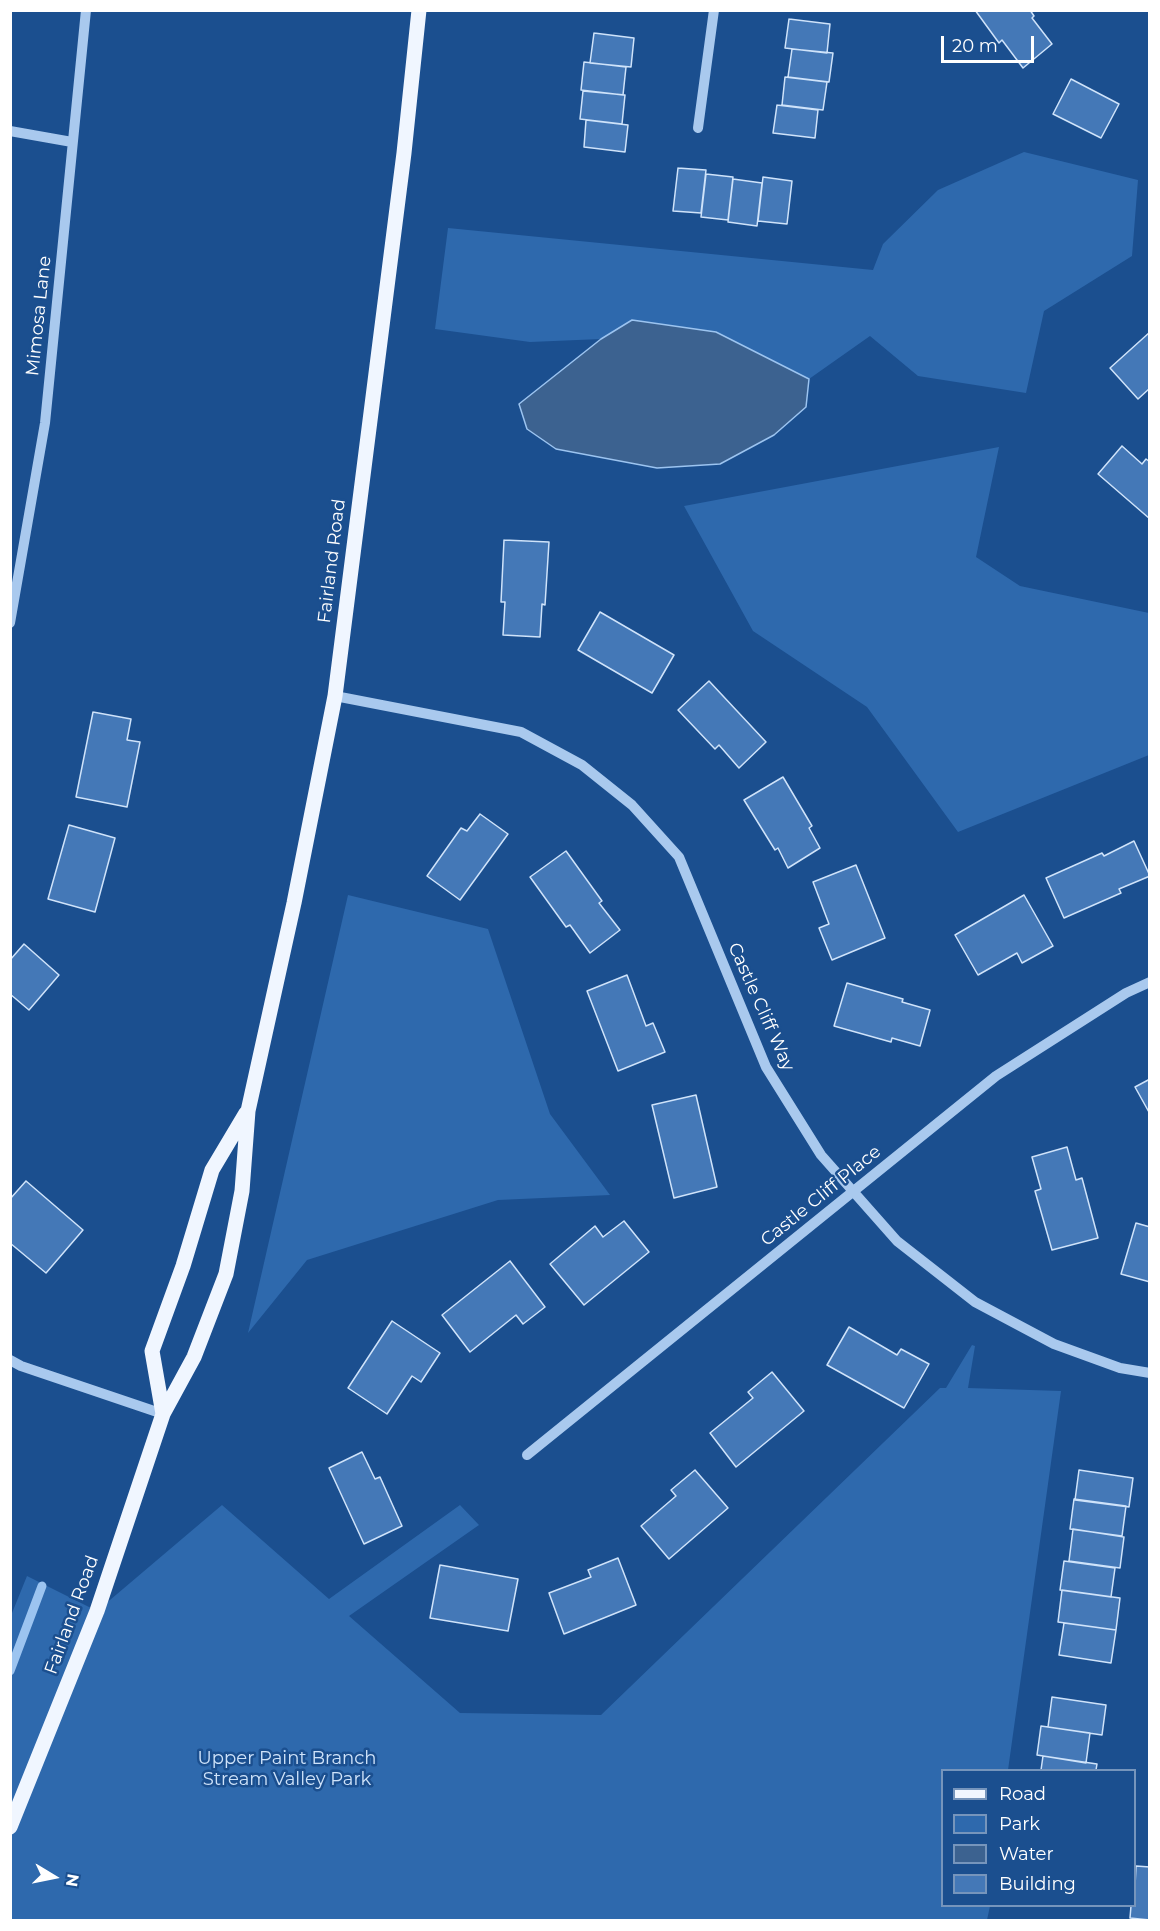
<!DOCTYPE html>
<html>
<head>
<meta charset="utf-8">
<style>
  body { margin:0 }
  #map { position:relative; width:1160px; height:1931px; overflow:hidden; background:#1b4f8f; font-family:Montserrat,sans-serif }
  canvas { display:block }
  .frame { position:absolute; inset:0; border:12px solid #fff; pointer-events:none }
  .legend { position:absolute; left:941px; top:1769px; width:195px; height:138px; box-sizing:border-box; background:#1b4f8f; border:2px solid #7695bc; margin:0; padding:8px 10px; list-style:none; font-size:18px; color:#fff }
  .legend li { display:flex; align-items:center; gap:12px; height:30px }
  .legend b { width:30px; border:2px solid #7695bc }
  .north { position:absolute; left:24px; top:1847px; width:60px; height:60px; -webkit-text-stroke:4px #1b4f8f; paint-order:stroke; rotate:100deg; font-size:16px; font-weight:700; line-height:24px; text-align:center; color:#fff }
  .north::after { content:''; display:block; margin:auto; width:21px; height:27px; background:#fff; clip-path:polygon(50% 0,100% 100%,50% 72%,0 100%) }
  .scale { position:absolute; left:941px; top:36px; width:93px; height:27px; box-sizing:border-box; border:3px solid #fff; border-top:0; padding-left:8px; font-size:18px; line-height:21px; white-space:nowrap; color:#fff; -webkit-text-stroke:4px #1b4f8f; paint-order:stroke }
</style>
</head>
<body>
<div id="map">
<canvas width="1160" height="1931"></canvas>
<div class="frame"></div>
<ul class="legend">
<li><b style="height:8px;background:#f0f6ff"></b>Road</li>
<li><b style="height:16px;background:#2e69ad"></b>Park</li>
<li><b style="height:16px;background:#3c6290"></b>Water</li>
<li><b style="height:16px;background:#4478b7"></b>Building</li>
</ul>
<div class="north">N</div>
<div class="scale">20 m</div>
</div>
<script>
const context = document.querySelector('canvas').getContext('2d');
context.lineJoin = 'round';
function fill(path, color) {
  context.fillStyle = color;
  context.fill(path, 'evenodd');
}
function shape(rows) {
  const path = new Path2D();
  for (const r of rows) {
    path.moveTo(r[0], r[1]);
    for (let i = 2; i < r.length; i += 2) path.lineTo(r[i], r[i + 1]);
  }
  return path;
}
function trace(path, color, width, dash) {
  context.strokeStyle = color;
  context.lineWidth = width;
  context.lineCap = dash ? 'butt' : 'round';
  context.setLineDash(dash || []);
  context.stroke(path);
}
function label(font, color, halo, rows, align = 'center') {
  context.font = font + ' Montserrat,sans-serif';
  context.lineWidth = 5;
  context.setLineDash([]);
  context.textBaseline = 'middle';
  context.strokeStyle = halo;
  context.fillStyle = color;
  for (const [text, x, y, turn = 0] of rows) {
    context.save();
    context.translate(x, y);
    context.rotate((+turn || 0) * Math.PI / 180);
    context.textAlign = isNaN(turn) ? turn : align;
    if (halo) context.strokeText(text, 0, 0);
    context.fillText(text, 0, 0);
    context.restore();
  }
}
const green = shape([
  [1024,152,1138,180,1132,256,1044,311,1026,393,918,376,870,336,809,379,764,357,632,320,601,339,530,342,435,329,448,228,873,270,883,244,938,190],
  [999,447,976,557,1020,586,1149,613,1149,755,958,832,867,707,753,631,684,506],
  [348,895,488,929,550,1114,610,1195,498,1200,307,1260,248,1333],
  [972,1345,975,1346,968,1388,1061,1391,1008,1770,942,1770,942,1906,990,1906,987,1920,11,1920,10,1618,27,1576,97,1611,222,1505,329,1599,460,1505,479,1525,349,1616,460,1713,601,1715,940,1388,946,1388]
]);
const water = shape([
  [632,320,716,332,809,379,806,407,774,435,720,464,657,468,556,449,527,429,519,404,601,339,632,320]
]);
const stream = shape([
  [10,1671,42,1586]
]);
const building = shape([
  [975,10,1030,10,1034,16,1032,18,1052,44,1023,68,1002,40,999,43,975,10],
  [789,19,830,24,827,53,785,48,789,19],
  [594,33,634,38,631,67,590,63,594,33],
  [792,49,833,53,829,82,788,77,792,49],
  [584,62,626,67,623,95,581,90,584,62],
  [785,77,827,82,823,110,782,105,785,77],
  [1071,79,1119,104,1101,138,1053,114,1071,79],
  [583,91,625,95,622,124,580,119,583,91],
  [777,105,818,110,815,138,773,133,777,105],
  [586,120,628,125,625,152,584,147,586,120],
  [678,168,706,170,701,213,673,211,678,168],
  [706,174,733,177,728,220,701,217,706,174],
  [763,177,792,181,787,224,758,221,763,177],
  [733,179,762,183,757,226,728,222,733,179],
  [1150,332,1150,388,1138,399,1110,368,1150,332],
  [1122,446,1142,464,1146,459,1150,462,1150,519,1098,474,1122,446],
  [504,540,549,542,545,605,542,604,540,637,503,635,505,602,501,602,504,540],
  [600,612,674,655,652,693,578,650,600,612],
  [709,681,766,742,739,768,719,745,715,749,678,710,709,681],
  [93,712,131,719,127,740,140,742,127,807,76,797,93,712],
  [783,777,812,826,809,828,820,848,788,868,778,848,775,850,744,800,783,777],
  [480,814,508,834,460,900,427,876,461,828,467,831,480,814],
  [69,825,115,838,95,912,48,899,69,825],
  [1134,841,1150,876,1119,889,1121,893,1064,918,1046,878,1102,853,1104,856,1134,841],
  [566,851,602,901,599,903,620,930,590,953,570,925,566,927,530,877,566,851],
  [856,865,885,938,832,960,819,928,829,924,813,882,856,865],
  [1024,895,1053,946,1022,963,1017,953,978,975,955,935,1024,895],
  [24,944,59,975,29,1010,10,994,10,960,24,944],
  [627,975,646,1026,653,1023,665,1052,618,1071,587,991,627,975],
  [847,983,903,999,902,1002,930,1010,920,1046,892,1038,891,1042,834,1026,847,983],
  [1150,1079,1150,1114,1135,1087,1150,1079],
  [696,1095,717,1187,674,1198,652,1105,696,1095],
  [1067,1147,1076,1180,1082,1178,1098,1238,1052,1250,1035,1191,1041,1189,1032,1157,1067,1147],
  [26,1181,83,1230,46,1273,10,1243,10,1199,26,1181],
  [624,1221,649,1252,584,1305,550,1264,595,1226,603,1237,624,1221],
  [1136,1223,1150,1227,1150,1282,1121,1274,1136,1223],
  [510,1261,545,1307,523,1324,516,1315,470,1352,442,1315,510,1261],
  [392,1321,440,1353,421,1382,412,1376,387,1414,348,1388,392,1321],
  [849,1327,897,1355,901,1349,929,1364,904,1408,827,1365,849,1327],
  [772,1372,804,1411,736,1467,710,1433,753,1398,748,1392,772,1372],
  [362,1452,375,1479,380,1477,402,1526,364,1544,329,1468,362,1452],
  [695,1470,728,1508,669,1559,641,1526,676,1496,671,1490,695,1470],
  [1079,1470,1133,1478,1129,1507,1075,1500,1079,1470],
  [1074,1499,1126,1506,1122,1536,1070,1529,1074,1499],
  [1073,1529,1124,1537,1120,1568,1069,1561,1073,1529],
  [618,1558,636,1605,564,1634,549,1593,591,1577,588,1570,618,1558],
  [1064,1561,1115,1568,1111,1597,1060,1590,1064,1561],
  [440,1565,518,1579,508,1631,430,1618,440,1565],
  [1062,1590,1120,1598,1116,1630,1058,1622,1062,1590],
  [1064,1623,1116,1630,1111,1663,1059,1655,1064,1623],
  [1052,1697,1106,1705,1102,1735,1048,1727,1052,1697],
  [1041,1726,1090,1733,1086,1763,1037,1755,1041,1726],
  [1043,1756,1097,1764,1096,1770,1041,1770,1043,1756],
  [1136,1866,1150,1867,1150,1920,1130,1918,1131,1906,1134,1906,1136,1866]
]);
const minor = shape([
  [698,128,714,10],
  [10,131,72,142],
  [10,623,45,423,86,10],
  [335,696,521,732,582,765,632,805,679,857,766,1067,821,1155,897,1241,975,1302,1054,1344,1120,1368,1150,1373],
  [10,1360,21,1366,163,1414],
  [527,1455,996,1076,1126,993,1150,982]
]);
const major = shape([
  [163,1414,152,1351,183,1266,212,1170,246,1113],
  [10,1827,97,1611,163,1414,194,1357,226,1274,242,1191,248,1111,294,903,335,696,404,153,419,10]
]);
const streetNames = [
  ["Mimosa Lane",39,316,-84],
  ["Fairland Road",332,561,-83],
  ["Castle Cliff Way",761,1007,66],
  ["Castle Cliff Place",821,1196,-39],
  ["Fairland Road",72,1615,-70]
];
const parkNames = [
  ["Upper Paint Branch",287,1759],
  ["Stream Valley Park",287,1780]
];
fill(green, '#2e69ad');
fill(water, '#3c6290');
trace(water, '#9cc4f0', 1.5);
trace(stream, '#9cc4f0', 9);
fill(building, '#4478b7');
trace(building, '#cfe3fa', 1.5);
trace(minor, '#a9c9ee', 10);
trace(major, '#f0f6ff', 15);
label('18px', '#fff', '#1b4f8f', streetNames);
label('18px', '#cfe3fa', '#1b4f8f', parkNames);
</script>
</body>
</html>
